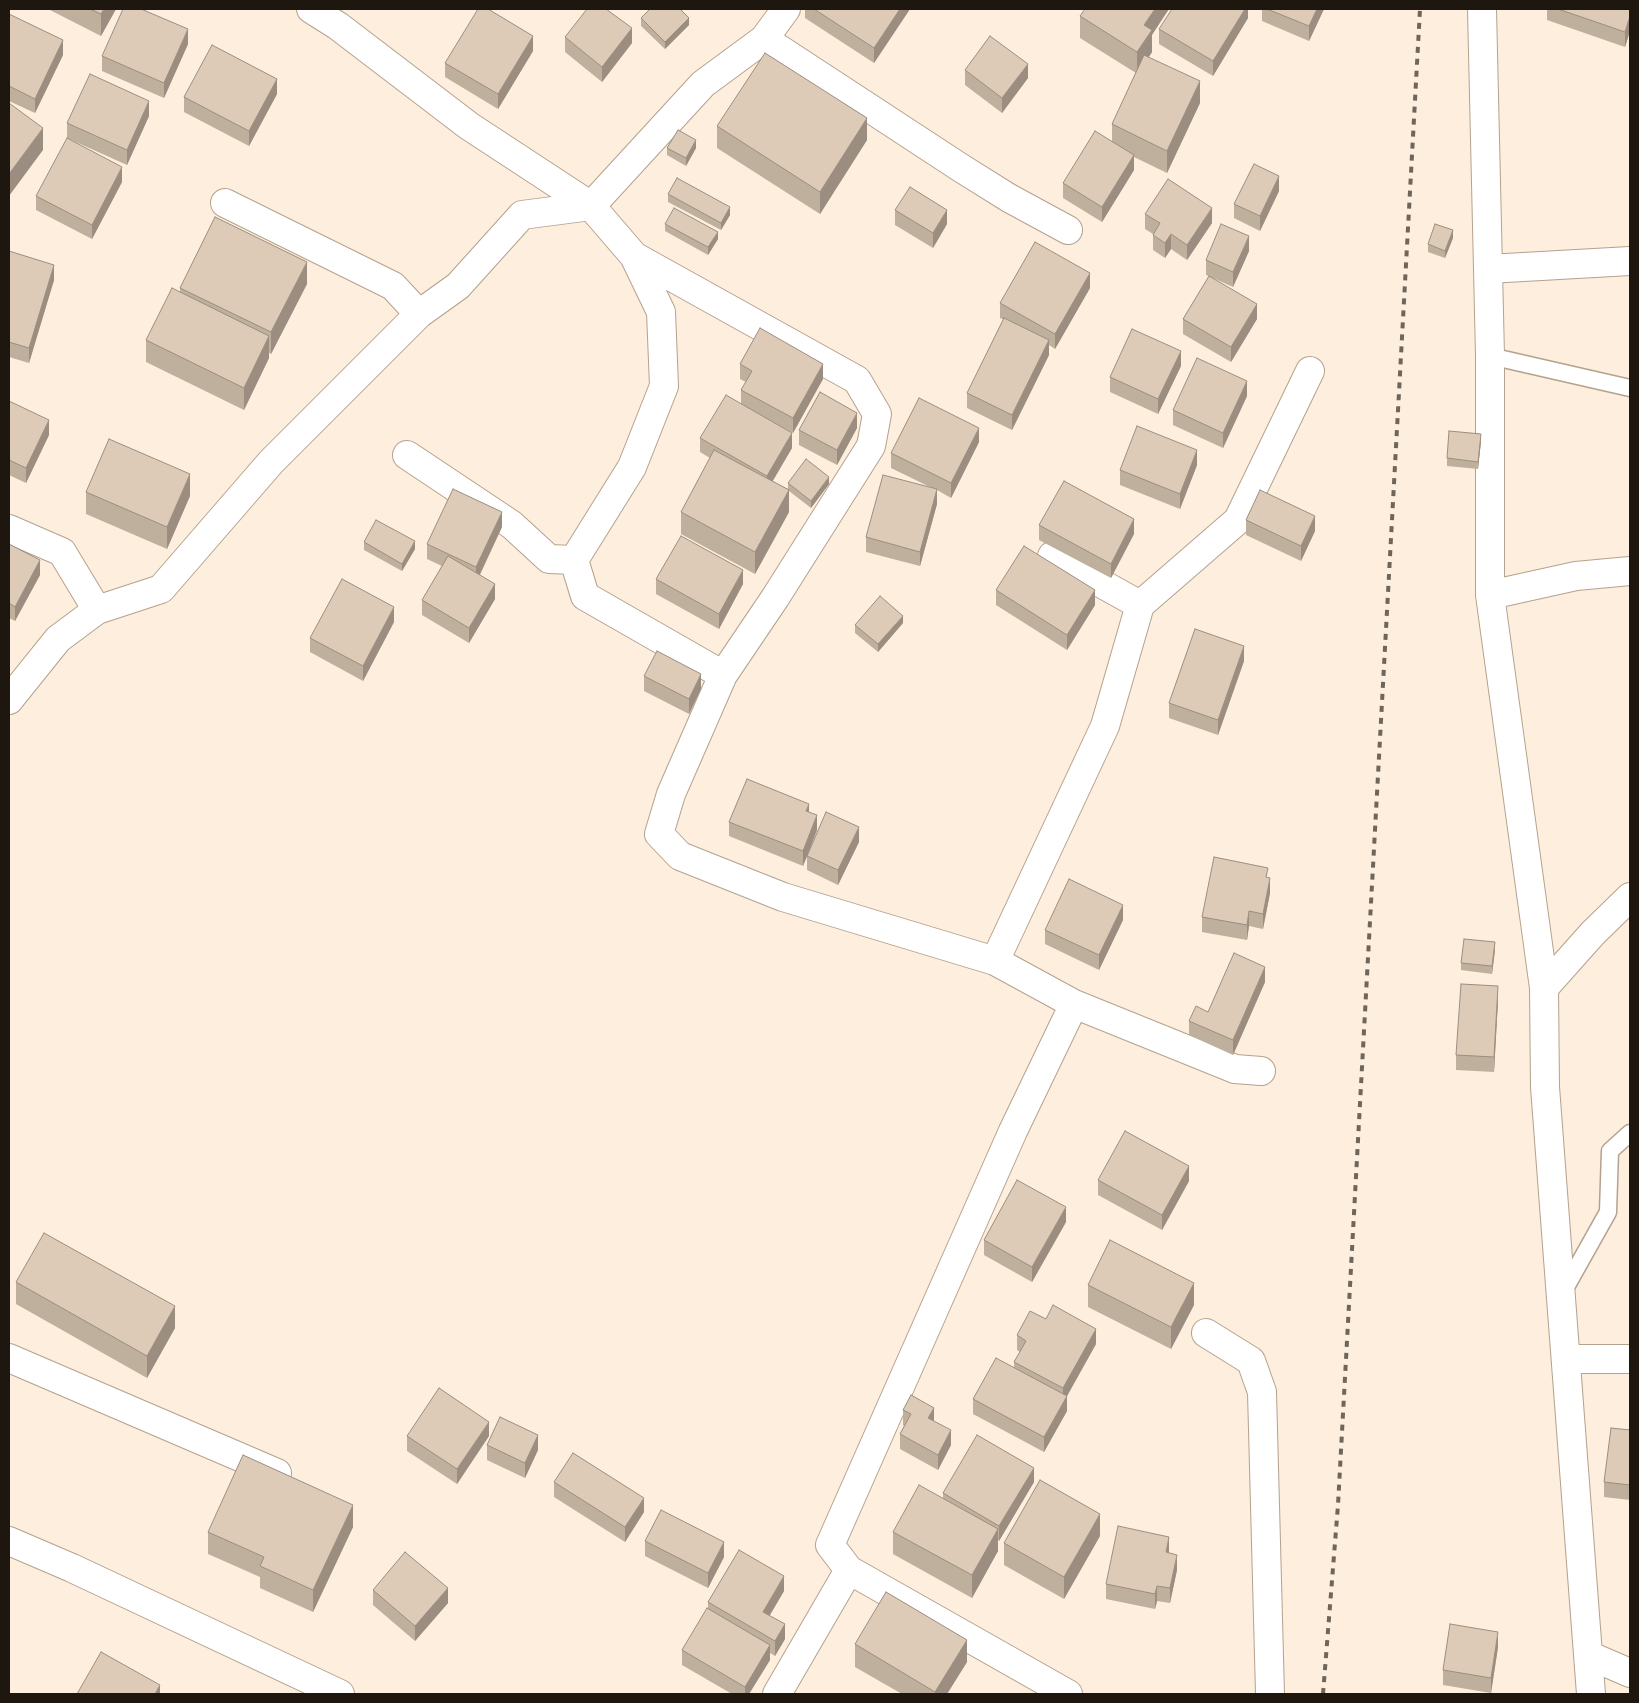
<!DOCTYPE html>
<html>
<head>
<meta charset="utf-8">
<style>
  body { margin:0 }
  #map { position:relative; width:1639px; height:1703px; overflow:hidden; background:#fdeedd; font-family:"Space Grotesk",sans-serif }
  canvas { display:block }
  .frame { position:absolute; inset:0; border:10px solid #1d1710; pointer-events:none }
</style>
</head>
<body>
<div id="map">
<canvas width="1639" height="1703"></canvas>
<div class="frame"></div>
</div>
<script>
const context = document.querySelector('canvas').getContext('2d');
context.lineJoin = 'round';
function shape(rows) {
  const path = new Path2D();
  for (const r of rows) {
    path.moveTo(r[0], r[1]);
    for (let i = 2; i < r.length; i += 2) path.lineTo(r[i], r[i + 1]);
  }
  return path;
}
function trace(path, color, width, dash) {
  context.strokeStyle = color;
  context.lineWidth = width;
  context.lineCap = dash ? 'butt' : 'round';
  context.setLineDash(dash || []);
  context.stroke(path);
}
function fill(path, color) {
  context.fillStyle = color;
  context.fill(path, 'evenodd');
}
const lane = shape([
  [1490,356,1630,388],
  [1562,1294,1608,1212,1610,1151,1630,1133]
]);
const street = shape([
  [311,9,338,26,469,126,591,206,634,256,857,380,877,414,871,446,775,598,723,675,671,794,659,834,680,856,783,897,995,961,1074,1004,1235,1069,1261,1071],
  [1482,9,1490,356,1490,595,1544,988,1545,1087,1591,1694],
  [764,39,961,168,1009,198,1068,230],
  [225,203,393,286,419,314],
  [634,256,661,312,664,386,632,467,574,560,585,596,723,675],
  [1488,269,1630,261],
  [407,455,512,525,549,559,574,560],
  [9,529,62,552,97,610],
  [1052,556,1140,605],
  [1490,595,1576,576,1630,571],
  [9,700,58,639,97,610,161,589,271,462,419,314,458,286,522,215,591,206,703,84,764,39,786,9],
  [995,961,1105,726,1140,605,1238,520,1310,371],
  [1544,988,1593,933,1630,897],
  [1206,1333,1251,1361,1262,1392,1270,1694],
  [9,1358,277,1473],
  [1566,1359,1630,1359],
  [9,1541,72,1568,340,1694],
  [849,1570,830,1545,1013,1131,1074,1004],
  [1588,1655,1630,1673],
  [777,1694,849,1570,1068,1694]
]);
const rail = shape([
  [1323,1694,1338,1505,1420,9]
]);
const wall = shape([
  [48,9,116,9,101,36],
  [805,9,910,9,874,63,805,18],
  [1248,9,1248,18,1213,76,1159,44,1159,29],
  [1262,9,1324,9,1309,41,1262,21],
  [1547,9,1630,9,1630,31,1625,47,1547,20],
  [9,14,63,55,35,113,9,101],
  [1080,16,1152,35,1152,52,1149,57,1200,103,1167,173,1134,157,1134,170,1102,222,1063,198,1063,183,1112,141,1112,124,1136,73,1080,38],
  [641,18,689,25,665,49,641,26],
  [565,37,632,43,602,82,565,52],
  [188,44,164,98,102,71,102,56],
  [533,51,498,109,445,77,445,63],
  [965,70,1028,78,1002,113,965,85],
  [277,94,249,146,184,112,184,97],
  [149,116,127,165,67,138,67,123],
  [717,126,867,140,820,214,717,148],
  [667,148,696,148,686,166,667,155],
  [122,182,92,239,36,210,36,196],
  [1279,191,1260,231,1234,218,1234,204],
  [668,194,730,215,721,230,668,202],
  [895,210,947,224,933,248,895,225],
  [1145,214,1212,223,1187,260,1171,249,1165,258,1153,250,1153,234,1145,229],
  [665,224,718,239,708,255,665,231],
  [1453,238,1445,258,1428,252,1428,244],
  [9,251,54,280,29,363,9,357],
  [1249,251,1233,287,1213,278,1257,319,1231,362,1183,334,1183,319,1209,276,1206,275,1206,260],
  [307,284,271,354,269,353,269,358,244,410,146,362,146,340,180,292,180,288],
  [1090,288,1055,349,1049,345,1049,355,1012,430,967,408,967,393,1004,320,1000,318,1000,303],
  [740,364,823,379,793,433,776,424,792,448,772,481,788,489,788,483,829,484,811,508,789,491,789,512,755,574,681,534,681,512,710,458,700,452,700,438,741,404,741,390,746,382,740,379],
  [1181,366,1158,414,1110,392,1110,377],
  [1247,396,1223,448,1173,425,1173,410],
  [9,401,49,435,26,483,9,475],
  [857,428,837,465,799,445,799,430],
  [1481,441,1478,469,1447,466,1447,458],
  [979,442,951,498,937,490,937,504,920,566,866,552,866,537,932,488,891,468,891,453],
  [1197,465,1180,509,1120,485,1120,470],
  [86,492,190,496,167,549,86,514],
  [1246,520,1315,531,1301,561,1246,535],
  [1039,525,1134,534,1111,578,1039,540],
  [502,527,480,575,495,599,469,643,422,615,422,600,442,566,427,559,427,544],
  [364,542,415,549,402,571,364,550],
  [9,544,40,575,15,621,9,618],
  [656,579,743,584,719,629,656,594],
  [996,590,1095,605,1067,650,996,605],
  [394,622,363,681,310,652,310,638],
  [903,623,878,652,855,633,855,625],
  [1244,661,1218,735,1169,718,1169,703],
  [644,676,701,689,689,714,644,691],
  [809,812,817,830,811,846,859,842,838,885,807,870,807,857,803,866,729,836,729,822],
  [1268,878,1270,893,1263,929,1249,926,1247,940,1202,932,1202,917],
  [1123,920,1099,970,1045,944,1045,930],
  [1495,950,1492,974,1461,970,1461,963],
  [1265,982,1233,1055,1189,1035,1189,1021],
  [1498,1001,1494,1072,1456,1070,1456,1055],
  [1098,1180,1189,1181,1162,1230,1098,1195],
  [1066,1222,1032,1282,984,1255,984,1240],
  [16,1282,175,1328,147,1378,16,1304],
  [1088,1285,1194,1305,1171,1349,1088,1307],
  [1046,1319,1096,1344,1067,1396,1067,1411,1044,1452,973,1414,973,1399,1014,1367,1014,1362,1020,1352,1017,1350,1017,1335],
  [903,1410,934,1421,951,1445,938,1470,900,1449,900,1434,904,1426,903,1425],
  [1630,1430,1630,1500,1604,1497,1604,1482],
  [407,1436,489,1436,457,1484,407,1451],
  [487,1445,538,1450,525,1478,487,1460],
  [554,1482,644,1512,625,1542,554,1497],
  [1034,1482,999,1541,998,1540,998,1551,972,1598,893,1554,893,1532,943,1498,943,1493],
  [353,1527,313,1612,260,1588,260,1577,208,1554,208,1532],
  [1100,1536,1064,1599,1004,1565,1004,1543],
  [645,1541,724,1557,708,1588,645,1556],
  [1169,1553,1177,1570,1170,1603,1157,1601,1155,1609,1106,1599,1106,1584],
  [373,1590,448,1603,415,1641,373,1605],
  [784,1591,769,1616,785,1639,775,1656,770,1653,770,1660,749,1694,732,1694,682,1665,682,1650,708,1609,708,1602],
  [855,1644,967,1662,947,1694,902,1694,855,1667],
  [1498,1647,1491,1693,1443,1685,1443,1670]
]);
const shadedWall = shape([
  [104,9,116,9,101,36,101,14],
  [900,9,910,9,874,63,874,48],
  [1155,9,1169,9,1152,35,1152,52,1137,74,1137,52,1144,25],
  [1245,9,1248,9,1248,18,1213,76,1213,61],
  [1317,9,1324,9,1309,41,1309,26],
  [1630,16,1630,31,1625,47,1625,32],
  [689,18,689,25,665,49,665,42],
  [632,28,632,43,602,82,602,67],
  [188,29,188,44,164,98,164,83],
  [533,36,533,51,498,109,498,94],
  [63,40,63,55,35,113,35,99],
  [1028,64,1028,78,1002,113,1002,98],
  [277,79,277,94,249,146,249,131],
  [1200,81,1200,103,1167,173,1167,151],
  [149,101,149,116,127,165,127,150],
  [867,118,867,140,820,214,820,192],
  [43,128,43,150,9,196,9,174],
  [696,140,696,148,686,166,686,158],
  [1134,155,1134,170,1102,222,1102,207],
  [122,167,122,182,92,239,92,225],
  [1279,176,1279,191,1260,231,1260,216],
  [730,207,730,215,721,230,721,223],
  [1212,208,1212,223,1187,260,1187,245],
  [947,210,947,224,933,248,933,233],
  [1453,230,1453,238,1445,258,1445,251],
  [718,232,718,239,708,255,708,247],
  [1171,234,1171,249,1165,258,1165,243],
  [1249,236,1249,251,1233,287,1233,272],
  [307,262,307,284,271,354,271,332],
  [54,265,54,280,29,363,29,348],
  [1090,273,1090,288,1055,349,1055,334],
  [1257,304,1257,319,1231,362,1231,347],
  [269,336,269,358,244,410,244,388],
  [1049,340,1049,355,1012,430,1012,415],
  [1181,351,1181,366,1158,414,1158,399],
  [823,364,823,379,793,433,793,418],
  [1247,381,1247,396,1223,448,1223,433],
  [857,413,857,428,837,465,837,450],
  [49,420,49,435,26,483,26,468],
  [979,428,979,442,951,498,951,483],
  [792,433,792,448,767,491,767,476],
  [1481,434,1481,441,1478,469,1478,462],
  [1197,450,1197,465,1180,509,1180,494],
  [190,474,190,496,167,549,167,527],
  [829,477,829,484,811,508,811,501],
  [937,489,937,504,920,566,920,552],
  [789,490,789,512,755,574,755,552],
  [502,512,502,527,476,582,476,567],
  [1315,516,1315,531,1301,561,1301,546],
  [1134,519,1134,534,1111,578,1111,564],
  [415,541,415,549,402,571,402,564],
  [40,560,40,575,15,621,15,607],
  [743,570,743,584,719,629,719,614],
  [495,584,495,599,469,643,469,628],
  [1095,590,1095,605,1067,650,1067,635],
  [394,607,394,622,363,681,363,666],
  [903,616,903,623,878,652,878,644],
  [1244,646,1244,661,1218,735,1218,720],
  [701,674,701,689,689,714,689,699],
  [809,804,809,818,806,811],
  [817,815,817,830,803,866,803,851],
  [859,827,859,842,838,885,838,870],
  [1270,878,1270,893,1263,929,1263,914],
  [1123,905,1123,920,1099,970,1099,955],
  [1249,911,1249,926,1247,940,1247,925],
  [1495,942,1495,950,1492,974,1492,966],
  [1265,967,1265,982,1233,1055,1233,1040],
  [1498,986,1498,1001,1494,1072,1494,1057],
  [1189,1166,1189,1181,1162,1230,1162,1215],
  [1066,1207,1066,1222,1032,1282,1032,1267],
  [1194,1283,1194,1305,1171,1349,1171,1327],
  [175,1306,175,1328,147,1378,147,1356],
  [1096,1329,1096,1344,1067,1396,1067,1411,1044,1452,1044,1437,1063,1403,1063,1388],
  [934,1408,934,1422,928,1418],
  [489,1422,489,1436,457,1484,457,1469],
  [951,1430,951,1445,938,1470,938,1455],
  [538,1435,538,1450,525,1478,525,1463],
  [1034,1468,1034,1482,999,1541,999,1526],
  [644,1498,644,1512,625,1542,625,1527],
  [353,1505,353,1527,313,1612,313,1590],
  [1100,1514,1100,1536,1064,1599,1064,1577],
  [998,1529,998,1551,972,1598,972,1575],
  [1169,1537,1169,1552,1166,1567,1166,1552],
  [724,1542,724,1557,708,1588,708,1573],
  [1177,1555,1177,1570,1170,1603,1170,1588],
  [784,1576,784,1591,763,1627,763,1612],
  [1157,1586,1157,1601,1155,1609,1155,1594],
  [448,1588,448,1603,415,1641,415,1626],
  [785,1624,785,1639,775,1656,775,1641],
  [1498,1632,1498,1647,1491,1693,1491,1678],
  [967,1640,967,1662,947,1694,935,1694,935,1692],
  [770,1645,770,1660,749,1694,745,1694,745,1687],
  [10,1661,10,1676,9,1678,9,1664],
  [160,1685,160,1694,155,1694]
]);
const building = shape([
  [90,9,104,9,101,14,90,9],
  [123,9,141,9,188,29,164,83,102,56,123,9],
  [478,9,488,9,533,36,498,94,445,63,478,9],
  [587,9,606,9,632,28,602,67,565,37,587,9],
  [650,9,680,9,689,18,665,42,641,18,650,9],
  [814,9,900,9,874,48,814,9],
  [1085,9,1155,9,1144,25,1152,30,1137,52,1080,16,1085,9],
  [1172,9,1245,9,1213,61,1159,29,1172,9],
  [1267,9,1317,9,1309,26,1267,9],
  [1558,9,1630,9,1630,16,1625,32,1558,9],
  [9,14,63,40,35,99,9,86,9,14],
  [990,36,1028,64,1002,98,965,70,990,36],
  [212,45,277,79,249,131,184,97,212,45],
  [765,53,867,118,820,192,717,126,765,53],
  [1144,55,1200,81,1167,151,1112,124,1144,55],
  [90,74,149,101,127,150,67,123,90,74],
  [9,103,43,128,9,174,9,103],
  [678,130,696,140,686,158,667,148,678,130],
  [1095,131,1134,155,1102,207,1063,183,1095,131],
  [67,138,122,167,92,225,36,196,67,138],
  [1254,164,1279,176,1260,216,1234,204,1254,164],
  [677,178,730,207,721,223,668,194,677,178],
  [1168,179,1212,208,1187,245,1171,234,1165,243,1153,235,1160,223,1145,214,1168,179],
  [910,187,947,210,933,233,895,210,910,187],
  [674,208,718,232,708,247,665,224,674,208],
  [215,217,307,262,271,332,180,288,215,217],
  [1221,224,1249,236,1233,272,1206,260,1221,224],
  [1435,224,1453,230,1445,251,1428,244,1435,224],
  [1035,242,1090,273,1055,334,1000,303,1035,242],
  [9,251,54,265,29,348,9,342,9,251],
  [1209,276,1257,304,1231,347,1183,319,1209,276],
  [172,288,269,336,244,388,146,340,172,288],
  [1004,318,1049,340,1012,415,967,393,1004,318],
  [760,328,823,364,793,418,741,390,752,371,740,364,760,328],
  [1132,329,1181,351,1158,399,1110,377,1132,329],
  [1197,358,1247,381,1223,433,1173,410,1197,358],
  [820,392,857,413,837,450,799,430,820,392],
  [726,395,792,433,767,476,700,438,726,395],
  [919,398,979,428,951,483,891,453,919,398],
  [9,401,49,420,26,468,9,460,9,401],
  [1137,426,1197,450,1180,494,1120,470,1137,426],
  [1449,431,1481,434,1478,462,1447,458,1449,431],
  [109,439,190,474,167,527,86,492,109,439],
  [714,450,789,490,755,552,681,512,714,450],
  [806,459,829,477,811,501,788,483,806,459],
  [883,475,937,489,920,552,866,537,883,475],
  [1064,481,1134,519,1111,564,1039,525,1064,481],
  [453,489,502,512,476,567,427,544,453,489],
  [1260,490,1315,516,1301,546,1246,520,1260,490],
  [376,520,415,541,402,564,364,542,376,520],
  [681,536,743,570,719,614,656,579,681,536],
  [9,544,40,560,15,607,9,603,9,544],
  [1024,546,1095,590,1067,635,996,590,1024,546],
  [448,556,495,584,469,628,422,600,448,556],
  [342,579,394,607,363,666,310,638,342,579],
  [880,596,903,616,878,644,855,625,880,596],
  [1195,629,1244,646,1218,720,1169,703,1195,629],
  [657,651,701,674,689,699,644,676,657,651],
  [747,779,809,804,806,811,817,815,803,851,729,822,747,779],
  [826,812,859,827,838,870,807,856,826,812],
  [1214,857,1268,868,1266,877,1270,878,1263,914,1249,911,1247,925,1202,917,1214,857],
  [1069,879,1123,905,1099,955,1045,930,1069,879],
  [1464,939,1495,942,1492,966,1461,963,1464,939],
  [1234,953,1265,967,1233,1040,1189,1021,1196,1006,1208,1012,1234,953],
  [1461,984,1498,986,1494,1057,1456,1055,1461,984],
  [1125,1131,1189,1166,1162,1215,1098,1180,1125,1131],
  [1017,1180,1066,1207,1032,1267,984,1240,1017,1180],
  [44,1233,175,1306,147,1356,16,1282,44,1233],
  [1110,1240,1194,1283,1171,1327,1088,1285,1110,1240],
  [1053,1305,1096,1329,1063,1388,1014,1362,1026,1341,1017,1335,1030,1311,1046,1319,1053,1305],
  [996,1358,1067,1396,1044,1437,973,1399,996,1358],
  [439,1388,489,1422,457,1469,407,1436,439,1388],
  [911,1395,934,1408,928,1418,951,1430,938,1455,900,1434,911,1414,903,1410,911,1395],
  [500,1417,538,1435,525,1463,487,1445,500,1417],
  [1611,1428,1630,1430,1630,1485,1604,1482,1611,1428],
  [977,1435,1034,1468,999,1526,943,1493,977,1435],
  [573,1453,644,1498,625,1527,554,1482,573,1453],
  [243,1455,353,1505,313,1590,260,1566,264,1557,208,1532,243,1455],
  [1040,1480,1100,1514,1064,1577,1004,1543,1040,1480],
  [919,1485,998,1529,972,1575,893,1532,919,1485],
  [661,1510,724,1542,708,1573,645,1541,661,1510],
  [1118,1526,1169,1537,1166,1552,1177,1555,1170,1588,1157,1586,1155,1594,1106,1584,1118,1526],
  [739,1550,784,1576,763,1612,785,1624,775,1641,708,1602,739,1550],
  [405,1552,448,1588,415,1626,373,1590,405,1552],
  [886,1592,967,1640,935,1692,855,1644,886,1592],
  [707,1608,770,1645,745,1687,682,1650,707,1608],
  [1450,1624,1498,1632,1491,1678,1443,1670,1450,1624],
  [101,1652,160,1685,155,1694,77,1694,101,1652]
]);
trace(lane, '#b4a28e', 19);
trace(street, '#b4a28e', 30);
trace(lane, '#fff', 16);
trace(street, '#fff', 28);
trace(rail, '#6f665b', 4, [6, 6]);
fill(wall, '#bfaf9d');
fill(shadedWall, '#9b8e80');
fill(building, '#decbb7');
trace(building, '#9b8e80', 1);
</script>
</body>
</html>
